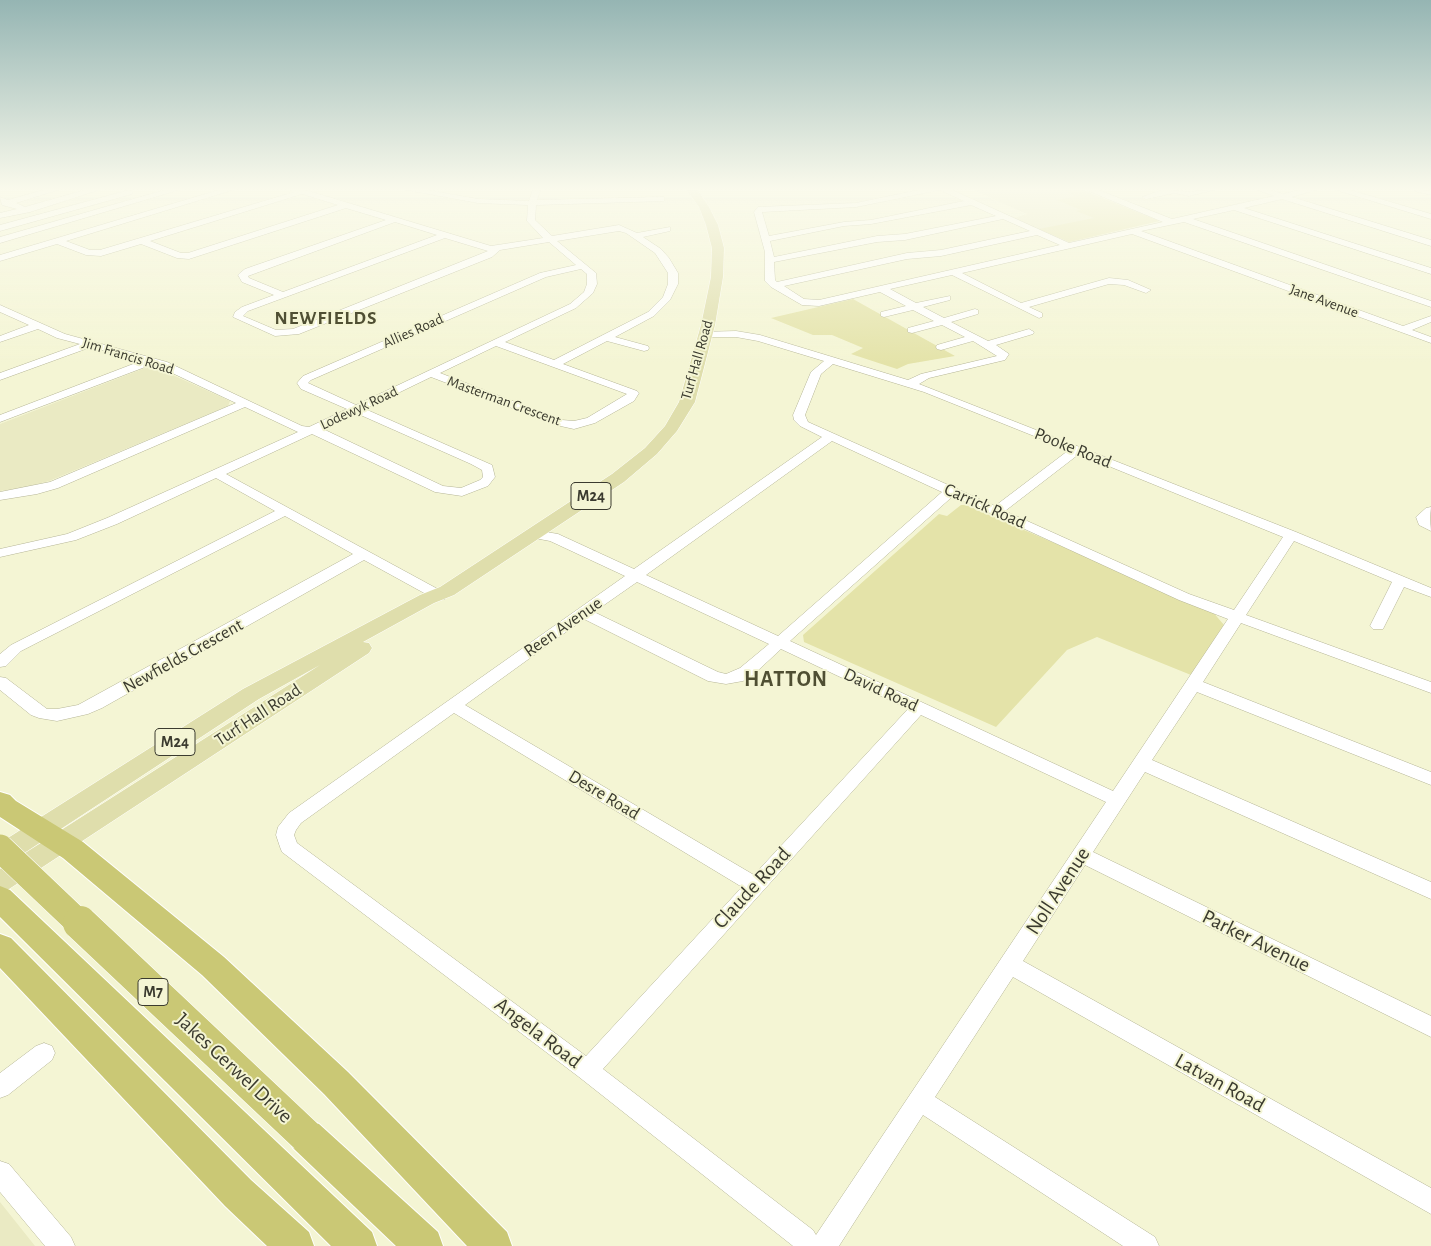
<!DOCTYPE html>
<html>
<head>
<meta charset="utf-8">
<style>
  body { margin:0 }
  canvas { display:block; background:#f4f5d4 }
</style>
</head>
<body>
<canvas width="1431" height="1246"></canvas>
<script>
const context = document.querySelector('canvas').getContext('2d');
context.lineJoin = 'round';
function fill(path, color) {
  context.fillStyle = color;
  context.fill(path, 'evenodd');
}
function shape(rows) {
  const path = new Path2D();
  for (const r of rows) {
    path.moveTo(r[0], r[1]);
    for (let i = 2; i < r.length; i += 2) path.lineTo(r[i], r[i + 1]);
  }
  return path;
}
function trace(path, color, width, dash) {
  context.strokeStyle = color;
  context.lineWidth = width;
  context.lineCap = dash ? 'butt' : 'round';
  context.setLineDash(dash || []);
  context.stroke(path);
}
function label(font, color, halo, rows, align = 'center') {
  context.font = font + ' "Alegreya Sans",sans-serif';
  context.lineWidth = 4;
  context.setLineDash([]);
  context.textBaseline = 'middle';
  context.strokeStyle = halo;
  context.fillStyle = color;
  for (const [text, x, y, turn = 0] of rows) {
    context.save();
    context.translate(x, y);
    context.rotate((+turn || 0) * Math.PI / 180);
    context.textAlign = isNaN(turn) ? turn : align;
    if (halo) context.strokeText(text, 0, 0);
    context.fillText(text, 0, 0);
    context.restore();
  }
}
const built = shape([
  [971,189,1080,189,1159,221,1069,242,1014,218,1027,214],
  [155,367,230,401,228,406,49,481,22,488,0,491,0,424,145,368],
  [0,1202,35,1246,0,1246]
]);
const green = shape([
  [1060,189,1080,189,1159,221,1069,242,1039,229,1094,218,1076,211,1081,210,1057,200,1076,196],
  [853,299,955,356,908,364,897,369,851,354,863,348,832,335,813,335,771,318],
  [961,505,966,505,1212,611,1224,625,1191,675,1097,637,1067,650,996,727,804,642,803,635,939,514,947,516]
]);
const minor = shape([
  [47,189,61,189,16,203,25,207,88,189,102,189,30,212,0,218,0,213,17,209,2,205,0,197,8,200,47,189],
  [168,189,182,189,0,243,0,237,168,189],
  [222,189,236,189,66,241,90,250,100,250,294,192,289,189,302,189,491,246,543,238,527,221,528,205,478,203,401,189,422,189,478,199,529,201,533,189,541,189,537,200,661,197,664,197,664,201,536,205,535,220,552,236,619,225,637,233,670,227,670,231,643,237,661,249,669,258,678,273,678,284,670,300,654,316,615,337,648,346,649,348,648,350,644,351,607,341,563,364,637,391,639,393,634,401,595,423,574,429,556,425,431,377,365,409,492,465,495,477,488,486,462,496,435,492,312,434,226,474,445,593,447,596,445,599,435,599,364,560,102,708,88,714,57,721,39,718,31,715,0,690,0,677,6,678,47,709,57,709,78,705,353,554,285,516,21,651,6,666,0,667,0,654,11,645,275,511,216,478,117,524,76,540,0,557,0,549,67,534,107,518,298,432,245,407,58,488,37,494,0,500,0,492,50,482,236,403,153,364,0,422,0,415,141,361,91,347,0,380,0,373,80,344,57,338,38,329,0,342,0,336,29,325,0,312,0,305,65,334,167,362,302,426,309,427,347,409,301,389,297,383,303,376,540,273,576,265,549,242,500,250,492,257,299,334,275,336,233,317,235,312,242,307,274,295,242,282,238,275,240,273,245,269,386,220,346,208,189,259,177,258,141,244,101,256,86,255,57,244,0,261,0,255,222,189],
  [302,194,338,205,188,253,181,253,150,241,302,194],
  [395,222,437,235,283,292,249,278,248,276,395,222],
  [619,231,626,233,655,253,668,273,668,284,663,297,648,312,554,360,505,342,576,308,593,293,597,284,596,273,557,241,619,231],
  [445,238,488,251,293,329,276,330,243,316,248,311,445,238],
  [581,269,587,274,587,284,584,292,570,304,356,405,308,383,311,380,546,277,581,269],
  [496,346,627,394,587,418,574,421,562,420,440,373,496,346],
  [356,413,471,464,482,470,483,477,480,480,461,488,443,486,323,429,356,413],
  [923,189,950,189,1069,243,1163,222,1084,189,1096,189,1172,219,1274,196,1255,189,1268,189,1283,194,1303,189,1319,189,1292,197,1431,240,1431,246,1282,199,1244,208,1431,268,1431,274,1234,210,1193,219,1431,301,1431,307,1184,222,1141,231,1403,326,1431,316,1431,322,1412,330,1431,337,1431,343,1132,234,962,273,1021,303,1109,278,1128,280,1151,290,1146,293,1124,285,1109,284,1029,307,1042,313,1042,317,1039,318,952,275,890,289,916,303,950,296,950,300,923,307,944,318,975,309,978,310,978,314,951,322,988,341,1029,329,1034,332,1033,334,996,345,1009,354,1005,360,929,378,919,384,1296,532,1431,588,1431,597,1404,587,1383,629,1373,629,1370,626,1392,582,1294,541,1246,615,1431,682,1431,693,1241,623,1203,682,1431,772,1431,785,1197,692,1152,760,1431,882,1431,899,1145,772,1093,852,1431,1016,1431,1037,1085,865,1023,961,1431,1188,1431,1214,1013,977,935,1097,1155,1237,1159,1246,1123,1246,923,1115,839,1246,793,1246,579,1077,282,852,280,847,276,835,278,827,289,813,625,576,550,541,529,537,527,534,529,531,534,530,558,534,634,569,822,437,800,426,794,420,793,415,811,372,824,361,758,341,736,337,706,337,701,334,702,332,736,331,760,335,908,380,921,374,997,356,973,341,941,350,937,349,936,347,937,345,965,337,942,325,912,333,908,332,908,328,934,321,913,310,884,317,881,316,881,312,906,306,880,292,819,306,802,305,771,287,765,281,765,252,754,212,758,207,856,203,923,189],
  [940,190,964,201,871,220,844,222,769,236,762,212,856,207,940,190],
  [971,205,996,216,905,234,877,236,774,257,770,241,844,226,871,224,971,205],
  [1003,219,1030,231,941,250,907,253,777,282,775,280,774,262,877,242,905,240,1003,219],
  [1037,235,1060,245,819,300,804,299,784,286,907,259,941,256,1037,235],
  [833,364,924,392,1069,450,995,506,808,422,805,415,821,374,833,364],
  [832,441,942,492,778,636,646,575,832,441],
  [1079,454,1246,522,1283,537,1234,610,1189,594,1005,511,1079,454],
  [953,496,1179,600,1228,619,1113,791,790,641,953,496],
  [637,582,769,644,740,668,726,674,718,672,594,612,637,582],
  [584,619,708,681,726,684,743,681,752,676,781,649,908,709,754,875,465,705,584,619],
  [454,713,742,887,586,1056,297,843,294,835,296,830,301,823,454,713],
  [921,715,1106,802,816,1235,813,1230,603,1069,921,715],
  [1164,189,1189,192,1218,189,1189,196,1175,193,1146,199,1142,197,1164,189],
  [1333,189,1347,189,1431,214,1431,219,1333,189],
  [1414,189,1431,191,1431,195,1415,191,1414,189],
  [129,190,133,192,132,194,0,231,0,225,129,190],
  [1431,507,1430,518,1431,531,1419,525,1416,517,1426,508,1431,507],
  [44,1043,52,1046,55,1053,52,1060,8,1095,0,1098,0,1073,36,1046,44,1043],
  [0,1161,9,1164,71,1237,75,1246,45,1246,0,1192,0,1161]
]);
const major = shape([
  [686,189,697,189,709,207,718,225,724,248,723,277,715,325,695,402,677,431,657,454,624,482,454,595,434,603,363,642,369,643,372,648,369,653,9,889,0,892,0,869,320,665,259,699,9,863,0,866,0,843,243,689,420,595,440,587,612,474,645,448,665,426,679,402,701,325,711,277,712,248,706,225,699,207,686,189]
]);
const highway = shape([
  [0,792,10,795,16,801,83,842,224,957,348,1072,507,1232,512,1246,467,1246,324,1094,202,975,63,858,0,817,0,792],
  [0,886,10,890,372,1232,377,1246,331,1246,0,917,0,886],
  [0,934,11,938,251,1180,309,1232,314,1246,267,1246,225,1206,0,968,0,934],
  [306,1119,319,1124,438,1232,443,1246,396,1246,293,1148,288,1136,293,1124,306,1119]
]);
const highwayBridgeFar1 = shape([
  [0,848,81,925]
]);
const highwayBridge = shape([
  [80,923,306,1136]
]);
const farStreetnames = [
  ["Jane Avenue",1324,301,20],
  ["Allies Road",413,331,-24],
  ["Jim Francis Road",128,356,17],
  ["Turf Hall Road",697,360,-74],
  ["Masterman Crescent",504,401,20],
  ["Lodewyk Road",359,408,-25]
];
const shields = [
  [591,496,40],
  [175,742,40],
  [153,992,30]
];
const shieldNames = [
  ["M24",591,496],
  ["M24",175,742],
  ["M7",153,992]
];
const streetNames = [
  ["Pooke Road",1073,448,22],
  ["Carrick Road",985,506,24],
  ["Reen Avenue",563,627,-35],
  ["Newfields Crescent",183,656,-29],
  ["David Road",881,690,25],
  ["Turf Hall Road",258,715,-33],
  ["Desre Road",604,795,31]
];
const farDistrictnames = [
  ["NEWFIELDS",326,318]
];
const nearStreetnames = [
  ["Claude Road",752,888,-47],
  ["Noll Avenue",1058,891,-57],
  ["Parker Avenue",1256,941,26],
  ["Angela Road",538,1033,37],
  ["Jakes Gerwel Drive",234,1068,43],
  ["Latvan Road",1220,1083,29]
];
const districtNames = [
  ["HATTON",786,679]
];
fill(built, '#eaeac3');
fill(green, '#e4e3a9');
trace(minor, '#b5b596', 1);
trace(major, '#fff', 1);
trace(highway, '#fff', 2);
fill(minor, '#fff');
fill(major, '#dfdeac');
fill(highway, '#cac875');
trace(highwayBridgeFar1, '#fff', 28, []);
trace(highwayBridge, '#fff', 35, []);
trace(highwayBridgeFar1, '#cac875', 27);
trace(highwayBridge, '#cac875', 34);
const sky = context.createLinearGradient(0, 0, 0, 364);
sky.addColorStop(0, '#95b5b3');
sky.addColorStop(0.52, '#fafaec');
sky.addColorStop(1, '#fafaec00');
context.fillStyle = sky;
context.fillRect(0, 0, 1431, 364);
label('15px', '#3b3b2f', '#f4f5d4', farStreetnames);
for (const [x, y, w] of shields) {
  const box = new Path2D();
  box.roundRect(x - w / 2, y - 13.5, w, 27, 4);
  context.fillStyle = '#f4f5d4';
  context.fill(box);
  trace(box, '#3b3b2f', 1);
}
label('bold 16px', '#3b3b2f', null, shieldNames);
label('18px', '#3b3b2f', '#f4f5d4', streetNames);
context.letterSpacing = '1px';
label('bold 19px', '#4f4f33', '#f4f5d4', farDistrictnames);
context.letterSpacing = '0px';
label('21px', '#3b3b2f', '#f4f5d4', nearStreetnames);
context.letterSpacing = '1px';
label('bold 22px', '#4f4f33', '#f4f5d4', districtNames);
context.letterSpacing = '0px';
</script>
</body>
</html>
